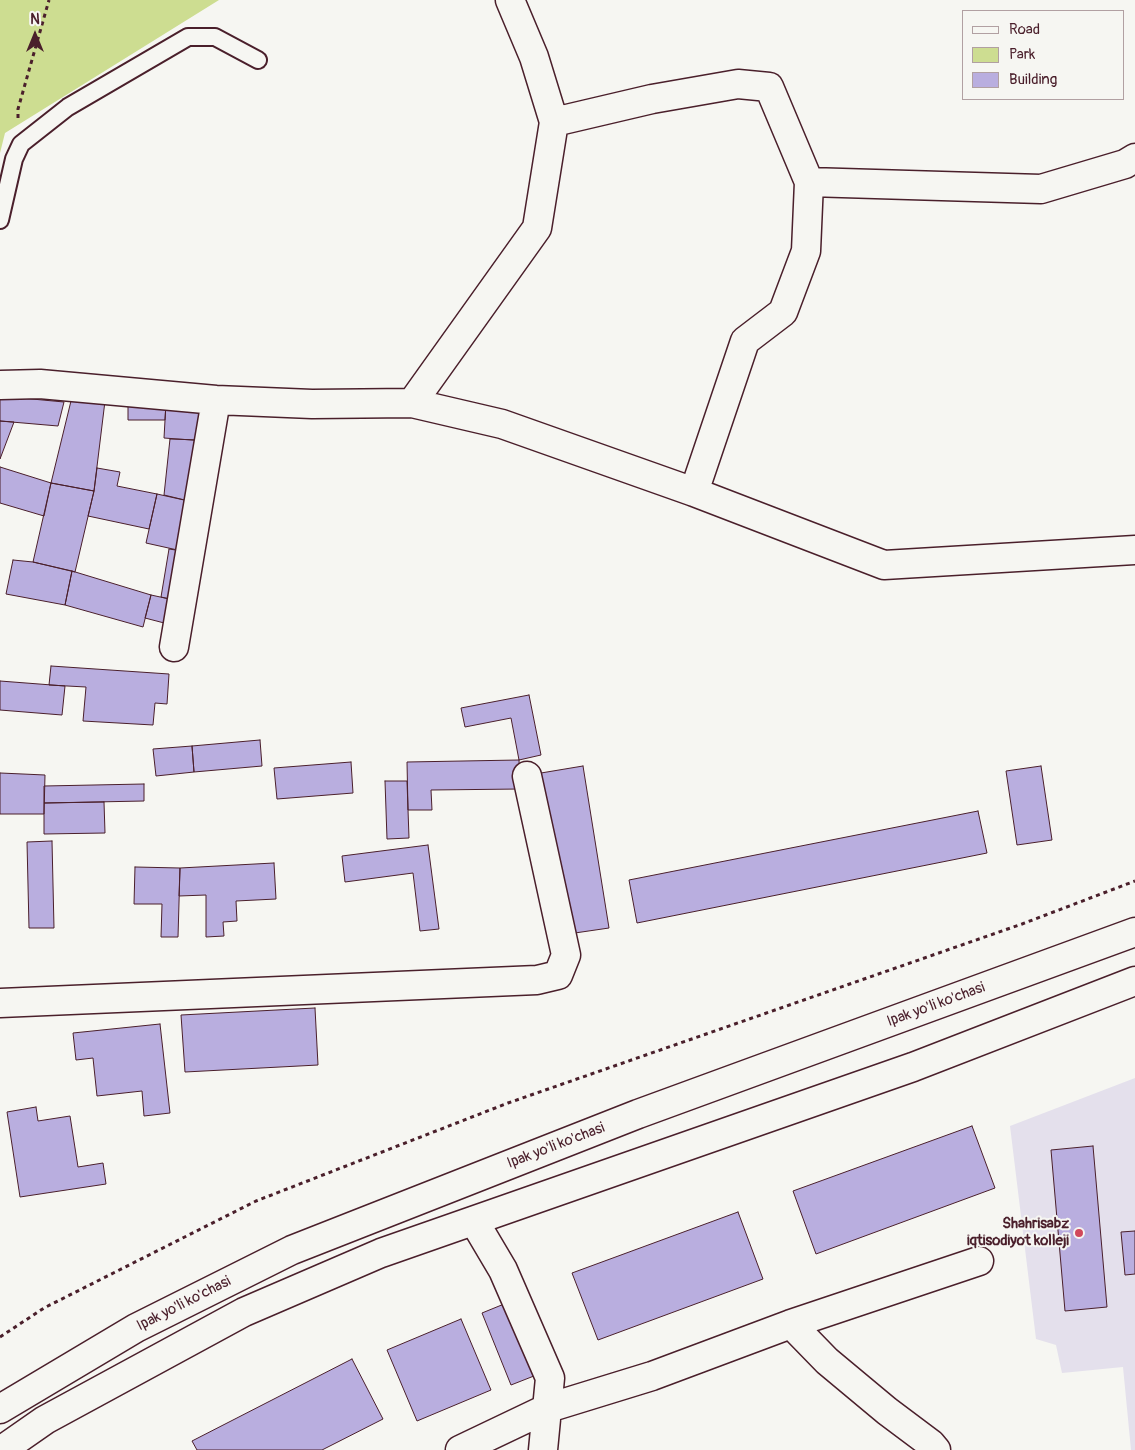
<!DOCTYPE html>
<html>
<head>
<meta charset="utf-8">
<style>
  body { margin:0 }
  #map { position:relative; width:1135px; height:1450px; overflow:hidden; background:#f6f6f2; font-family:Pangolin,sans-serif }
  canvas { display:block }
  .legend { position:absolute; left:962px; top:10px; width:162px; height:90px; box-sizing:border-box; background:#f6f6f2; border:1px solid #b1a0a2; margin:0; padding:6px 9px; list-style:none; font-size:15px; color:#4a1f2b }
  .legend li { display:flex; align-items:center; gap:10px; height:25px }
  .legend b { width:25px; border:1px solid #b1a0a2 }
  .north { position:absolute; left:10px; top:10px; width:50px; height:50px; -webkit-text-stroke:4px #f6f6f2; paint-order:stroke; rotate:0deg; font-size:14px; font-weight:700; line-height:20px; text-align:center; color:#4a1f2b }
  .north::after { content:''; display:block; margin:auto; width:18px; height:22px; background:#4a1f2b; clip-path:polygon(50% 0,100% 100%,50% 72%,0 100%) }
</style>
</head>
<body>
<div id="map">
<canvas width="1135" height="1450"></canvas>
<ul class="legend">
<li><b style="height:6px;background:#f6f6f2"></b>Road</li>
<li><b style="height:14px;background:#cddd91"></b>Park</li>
<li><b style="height:14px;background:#b9aedf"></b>Building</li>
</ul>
<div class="north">N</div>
</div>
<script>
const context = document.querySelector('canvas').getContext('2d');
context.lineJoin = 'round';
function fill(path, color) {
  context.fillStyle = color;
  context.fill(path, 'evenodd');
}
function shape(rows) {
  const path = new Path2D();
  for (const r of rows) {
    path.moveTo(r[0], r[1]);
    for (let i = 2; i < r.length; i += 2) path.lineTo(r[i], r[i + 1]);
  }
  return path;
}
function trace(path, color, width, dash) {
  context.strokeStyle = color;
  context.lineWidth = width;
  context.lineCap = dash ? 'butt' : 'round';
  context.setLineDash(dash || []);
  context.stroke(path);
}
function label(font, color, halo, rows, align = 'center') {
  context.font = font + ' Pangolin,sans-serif';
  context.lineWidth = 4;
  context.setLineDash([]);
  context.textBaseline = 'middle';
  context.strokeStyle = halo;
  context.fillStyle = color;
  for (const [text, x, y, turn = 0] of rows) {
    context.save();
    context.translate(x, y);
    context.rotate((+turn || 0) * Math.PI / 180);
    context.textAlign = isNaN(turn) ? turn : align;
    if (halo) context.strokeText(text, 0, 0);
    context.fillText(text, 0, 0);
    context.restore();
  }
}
const built = shape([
  [1135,1078,1135,1450,1131,1450,1123,1367,1062,1373,1056,1345,1036,1339,1010,1126]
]);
const green = shape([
  [0,0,219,0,5,133,0,153]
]);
const building = shape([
  [0,396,64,402,58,426,0,421,0,396],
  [71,401,105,401,94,491,51,483,71,401],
  [128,403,166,403,165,420,128,420,128,403],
  [166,403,207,405,205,441,164,438,166,403],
  [0,421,14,422,0,459,0,421],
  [170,439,201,440,193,502,164,495,170,439],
  [0,467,51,483,44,516,0,503,0,467],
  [97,468,120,472,117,486,157,494,149,529,88,516,94,491,97,468],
  [51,483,94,491,75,572,33,562,51,483],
  [157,494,193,502,182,551,146,543,157,494],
  [169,549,182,551,174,600,161,597,169,549],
  [13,560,33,562,72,571,65,605,6,594,13,560],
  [72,571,151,595,143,627,65,605,72,571],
  [151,595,174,600,168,624,145,618,151,595],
  [51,666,169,674,167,704,155,703,153,725,83,721,86,687,49,685,51,666],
  [0,681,65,686,62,715,0,710,0,681],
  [529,695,541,755,519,760,511,718,465,727,461,708,529,695],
  [260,740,262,766,194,772,192,746,260,740],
  [192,746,194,772,156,776,153,749,192,746],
  [519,760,520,789,431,790,432,810,408,810,407,762,519,760],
  [351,762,353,793,277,799,274,768,351,762],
  [583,766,609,928,568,934,541,773,583,766],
  [1041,766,1052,840,1017,845,1006,771,1041,766],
  [0,773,45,775,44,814,0,814,0,773],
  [385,781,407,781,409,838,387,839,385,781],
  [144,784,144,801,44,803,44,786,144,784],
  [104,802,105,833,44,834,44,803,104,802],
  [978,811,987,853,637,923,629,880,978,811],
  [52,841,54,928,29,928,27,842,52,841],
  [428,845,439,929,420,931,413,873,345,882,342,856,428,845],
  [274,863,276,899,236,901,237,921,223,922,224,936,206,937,206,895,179,896,180,868,274,863],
  [135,867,180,868,178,937,161,937,162,904,134,904,135,867],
  [315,1008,318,1065,185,1072,181,1015,315,1008],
  [160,1024,170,1113,144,1116,142,1091,97,1096,93,1058,76,1060,73,1033,160,1024],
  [36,1107,38,1121,70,1116,78,1167,103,1163,106,1184,20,1197,7,1112,36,1107],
  [972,1126,995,1188,816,1254,793,1191,972,1126],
  [1093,1146,1107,1307,1065,1311,1051,1150,1093,1146],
  [738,1212,763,1279,598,1340,572,1273,738,1212],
  [1135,1231,1135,1274,1125,1275,1121,1232,1135,1231],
  [509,1302,539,1374,511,1385,482,1313,509,1302],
  [461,1319,491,1390,417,1421,387,1350,461,1319],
  [352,1359,383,1419,322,1450,197,1450,192,1441,352,1359]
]);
const path = shape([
  [18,118,18,109,49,0],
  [0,1337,44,1308,256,1201,508,1103,1022,924,1135,881]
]);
const lane = shape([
  [0,220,14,159,21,144,68,107,188,37,215,37,258,60]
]);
const street = shape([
  [510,0,534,57,554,122],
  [0,385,40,384,216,400,312,404,412,403,502,424,694,492,884,565,1135,550],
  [412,403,537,228,554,122,652,99,738,84,769,87,809,182],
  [694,492,745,341,783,312,806,251,809,182,1041,189,1125,164,1135,158],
  [174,647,216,400],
  [0,1003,537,980,558,975,566,955,527,776],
  [474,1221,503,1270,550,1378,543,1450],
  [791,1324,827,1361,887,1411,931,1444,936,1450],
  [460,1450,548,1408,652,1376,791,1324,979,1261]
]);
const primary = shape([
  [0,1409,136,1328,292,1250,638,1114,1135,932],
  [2,1450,45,1420,244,1312,381,1253,913,1067,1135,981]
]);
const markers = [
  [1079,1233,5,"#d1495b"]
];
const streetNames = [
  ["Ipak yo'li ko'chasi",936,1005,-20],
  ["Ipak yo'li ko'chasi",556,1146,-21],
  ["Ipak yo'li ko'chasi",184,1304,-27]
];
const poiNames = [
  ["Shahrisabz",1069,1224],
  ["iqtisodiyot kolleji",1069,1241]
];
fill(built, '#e4e0ec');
fill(green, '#cddd91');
fill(building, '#b9aedf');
trace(building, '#4a1f2b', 1);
trace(lane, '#4a1f2b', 20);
trace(street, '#4a1f2b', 31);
trace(primary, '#4a1f2b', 31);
trace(path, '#4a1f2b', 3, [4, 4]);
trace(lane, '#f6f6f2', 16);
trace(street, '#f6f6f2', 28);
trace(primary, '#f6f6f2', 28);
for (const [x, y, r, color] of markers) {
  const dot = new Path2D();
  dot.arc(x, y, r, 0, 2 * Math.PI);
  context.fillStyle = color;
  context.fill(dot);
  trace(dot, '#f6f6f2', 2);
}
label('15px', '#4a1f2b', '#f6f6f2', streetNames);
label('bold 15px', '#4a1f2b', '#f6f6f2', poiNames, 'right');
</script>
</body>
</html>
